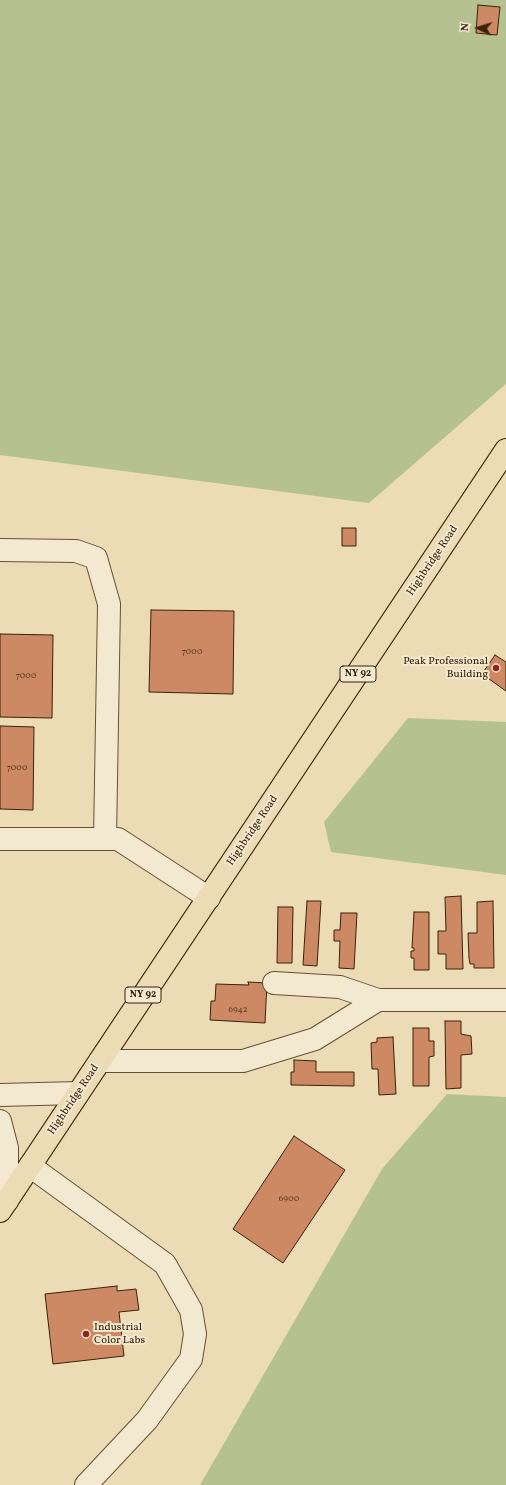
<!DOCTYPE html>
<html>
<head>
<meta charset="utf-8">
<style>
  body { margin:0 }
  #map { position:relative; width:506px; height:1485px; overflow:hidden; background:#ecdcb6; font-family:Vollkorn,serif }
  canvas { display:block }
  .north { position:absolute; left:458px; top:8px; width:40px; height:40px; -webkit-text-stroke:3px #f3e8d0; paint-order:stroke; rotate:274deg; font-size:11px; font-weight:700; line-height:16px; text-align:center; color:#3a2206 }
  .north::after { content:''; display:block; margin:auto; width:14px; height:18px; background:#3a2206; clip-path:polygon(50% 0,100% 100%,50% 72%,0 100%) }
</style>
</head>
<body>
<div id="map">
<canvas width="506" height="1485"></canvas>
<div class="north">N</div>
</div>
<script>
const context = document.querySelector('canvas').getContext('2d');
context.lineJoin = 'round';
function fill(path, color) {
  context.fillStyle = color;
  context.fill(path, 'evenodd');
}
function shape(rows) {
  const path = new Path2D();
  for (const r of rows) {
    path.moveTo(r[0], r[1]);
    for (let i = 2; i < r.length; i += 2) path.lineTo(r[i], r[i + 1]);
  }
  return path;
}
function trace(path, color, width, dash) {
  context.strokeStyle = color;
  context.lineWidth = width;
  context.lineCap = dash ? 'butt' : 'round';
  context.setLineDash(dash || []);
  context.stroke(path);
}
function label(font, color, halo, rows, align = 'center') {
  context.font = font + ' Vollkorn,serif';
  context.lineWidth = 4;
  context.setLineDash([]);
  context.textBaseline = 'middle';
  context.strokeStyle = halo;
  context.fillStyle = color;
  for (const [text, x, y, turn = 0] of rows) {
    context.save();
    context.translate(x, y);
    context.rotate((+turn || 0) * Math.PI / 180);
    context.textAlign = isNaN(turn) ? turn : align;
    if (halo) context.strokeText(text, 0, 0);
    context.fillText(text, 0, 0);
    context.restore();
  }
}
const green = shape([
  [0,0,506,0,506,384,369,503,0,455],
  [408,718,506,722,506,875,331,852,324,822],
  [447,1094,506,1097,506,1485,200,1485,382,1169]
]);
const building = shape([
  [478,5,500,7,497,35,476,33,478,5],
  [342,528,356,528,356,546,342,546,342,528],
  [151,610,234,611,233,694,149,692,151,610],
  [0,634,53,635,52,718,0,717,0,634],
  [495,655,506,662,506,691,482,674,495,655],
  [0,726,34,727,33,810,0,809,0,726],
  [461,896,463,969,446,969,446,954,438,954,438,931,446,931,445,897,461,896],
  [307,901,321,901,317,966,303,965,307,901],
  [493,901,494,968,474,968,474,964,470,964,469,958,468,933,477,933,477,902,493,901],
  [278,907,293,907,292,963,277,963,278,907],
  [414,912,429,912,429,970,414,970,414,958,411,958,411,951,414,951,414,948,412,948,414,912],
  [341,913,357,913,354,969,339,968,340,941,334,941,334,930,340,930,341,913],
  [248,982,267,983,265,1023,210,1020,211,1001,215,1001,216,984,249,985,248,982],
  [445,1021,461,1021,461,1034,471,1036,472,1054,461,1055,461,1088,446,1089,445,1021],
  [413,1028,429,1028,429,1041,434,1041,434,1056,429,1057,429,1086,413,1086,413,1028],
  [393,1037,396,1094,379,1095,378,1069,372,1069,371,1043,377,1042,377,1038,393,1037],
  [294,1060,316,1061,316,1072,354,1072,354,1086,291,1085,291,1072,294,1072,294,1060],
  [294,1136,345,1170,283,1263,233,1229,294,1136],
  [117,1286,117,1291,136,1289,139,1310,119,1312,124,1356,53,1364,45,1294,117,1286]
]);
const minor = shape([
  [0,550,76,551,96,558,109,604,105,839],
  [0,839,118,839,209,898],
  [274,983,340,987,378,1000],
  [100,1061,243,1061,315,1039,378,1000,506,1000],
  [0,1095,78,1093],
  [0,1121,7,1148,7,1201],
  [30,1166,165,1264,191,1310,195,1334,191,1359,147,1420,86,1485]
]);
const highway = shape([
  [0,1211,506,450]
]);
const markers = [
  [496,668,4,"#8f2418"],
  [86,1334,4,"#8f2418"]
];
const numberNames = [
  ["7000",192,652],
  ["7000",26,676],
  ["7000",17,768],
  ["6942",238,1010],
  ["6900",289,1199]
];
const shields = [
  [358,674,36],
  [143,995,36]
];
const shieldNames = [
  ["NY 92",358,674],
  ["NY 92",143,995]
];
const streetNames = [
  ["Highbridge Road",433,561,-56],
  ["Highbridge Road",253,831,-56],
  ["Highbridge Road",74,1100,-56]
];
const poiNames = [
  ["Peak Professional",488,662],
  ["Building",488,675],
  ["Industrial",94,1328,"left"],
  ["Color Labs",94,1341,"left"]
];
fill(green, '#b5c190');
fill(building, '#cc8964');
trace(building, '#3a2206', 1);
trace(minor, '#665032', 24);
trace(highway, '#3a2206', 24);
trace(minor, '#f3e8d0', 22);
trace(highway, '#ecdcb6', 22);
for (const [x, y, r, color] of markers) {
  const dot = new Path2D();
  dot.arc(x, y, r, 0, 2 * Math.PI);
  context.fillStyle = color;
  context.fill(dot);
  trace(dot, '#f3e8d0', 1.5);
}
label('9px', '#5e3c1e', null, numberNames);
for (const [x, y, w] of shields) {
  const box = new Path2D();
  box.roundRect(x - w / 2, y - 8, w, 16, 3);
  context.fillStyle = '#f3e8d0';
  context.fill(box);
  trace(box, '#3a2206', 1);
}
label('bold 10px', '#3a2206', null, shieldNames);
label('11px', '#3a2206', '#f3e8d0', streetNames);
label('11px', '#3a2206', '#f3e8d0', poiNames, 'right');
</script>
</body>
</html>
